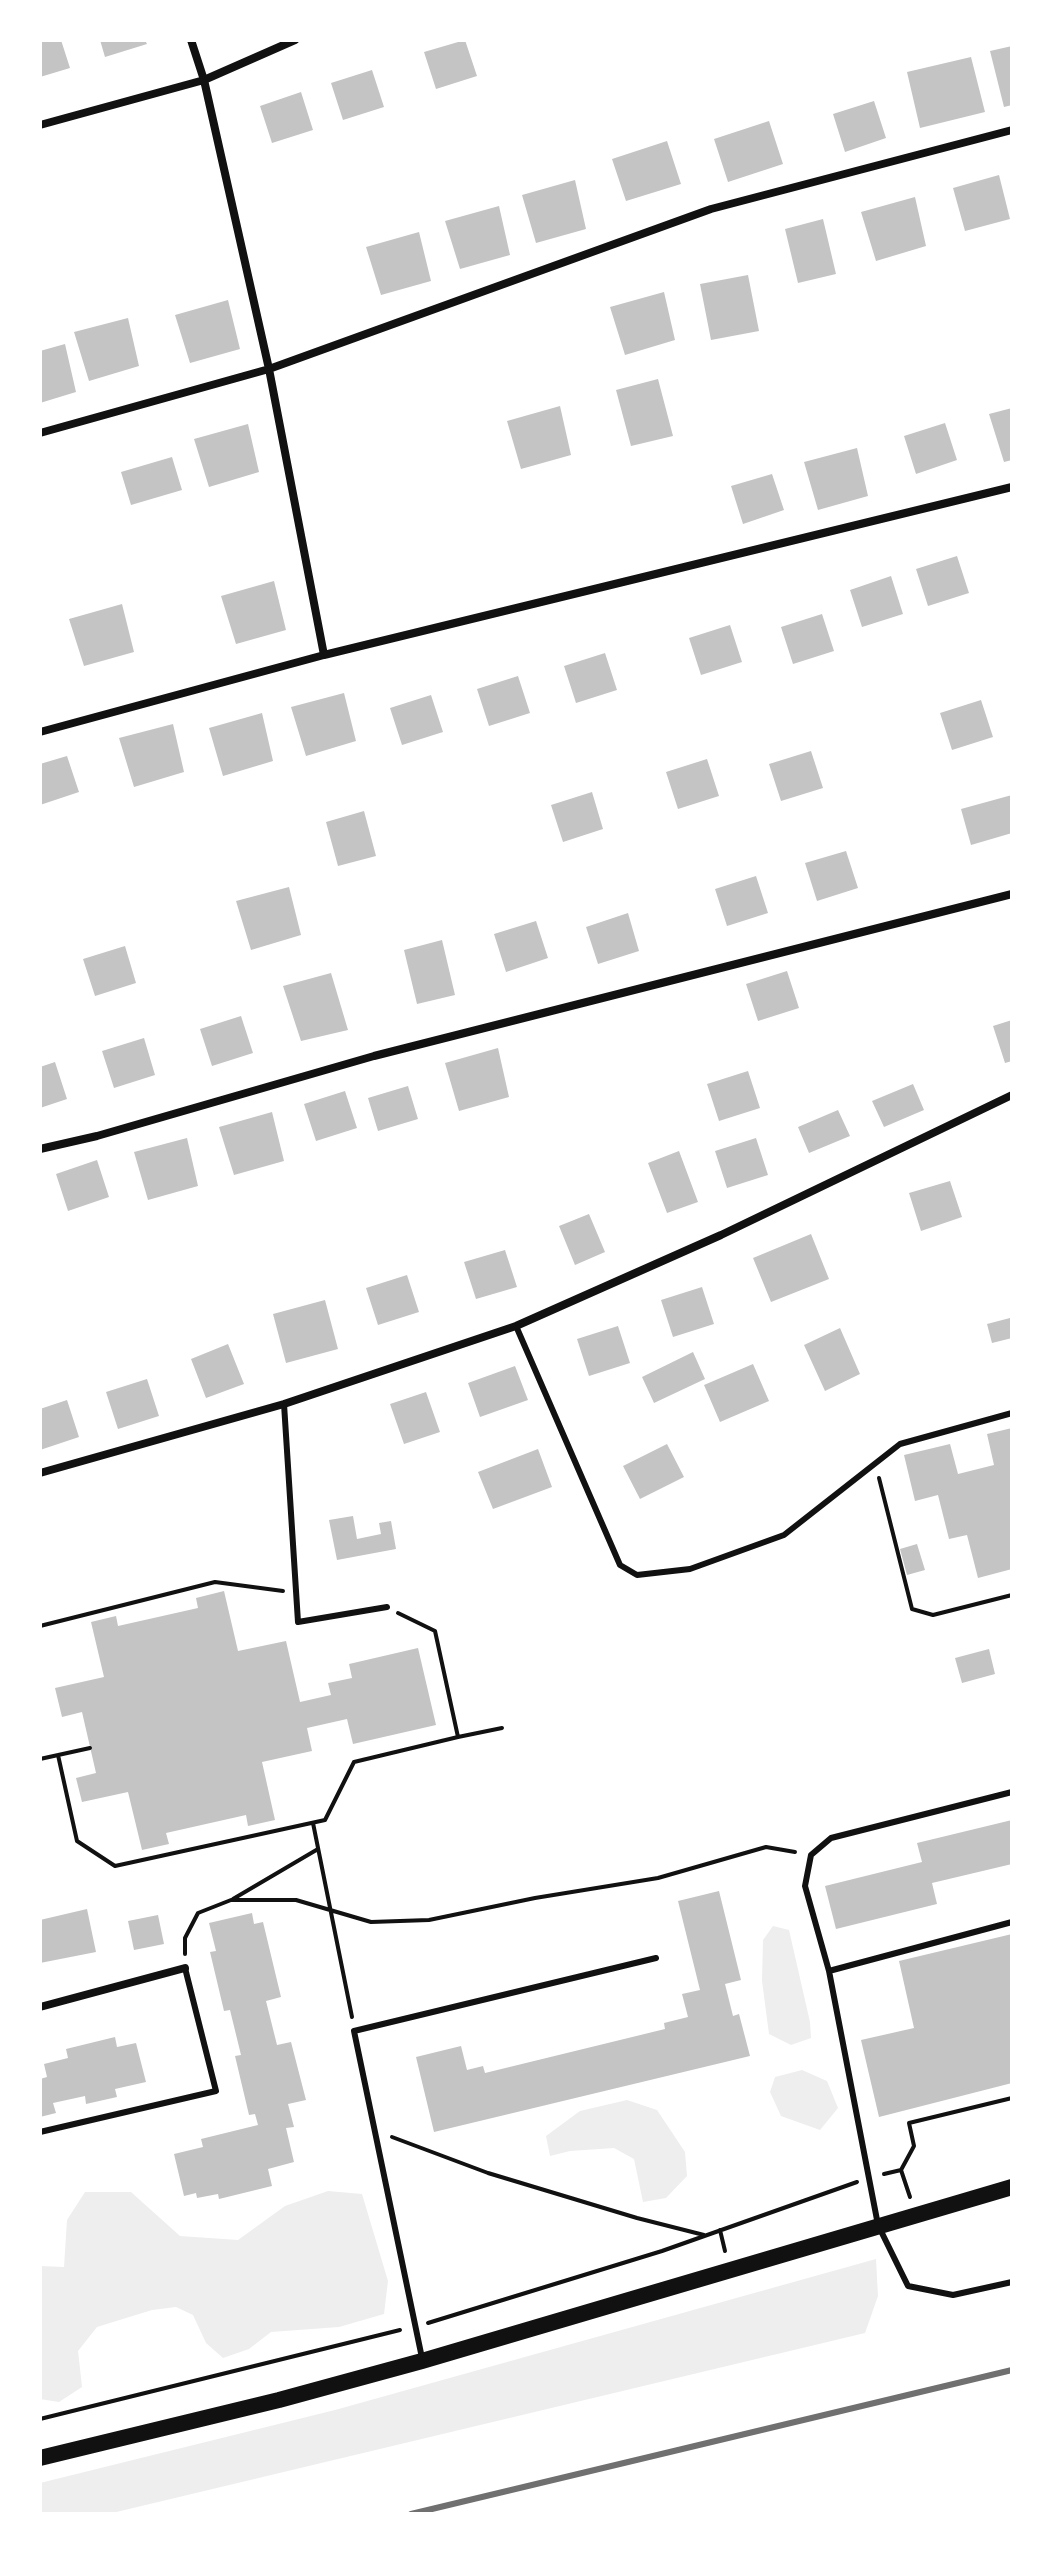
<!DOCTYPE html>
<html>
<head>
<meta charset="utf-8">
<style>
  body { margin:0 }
  #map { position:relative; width:1052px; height:2554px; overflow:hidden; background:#fff; font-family:"PT Sans Narrow",sans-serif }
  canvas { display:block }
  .frame { position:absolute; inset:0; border:42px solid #fff; pointer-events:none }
</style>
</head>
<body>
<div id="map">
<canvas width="1052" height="2554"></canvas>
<div class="frame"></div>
</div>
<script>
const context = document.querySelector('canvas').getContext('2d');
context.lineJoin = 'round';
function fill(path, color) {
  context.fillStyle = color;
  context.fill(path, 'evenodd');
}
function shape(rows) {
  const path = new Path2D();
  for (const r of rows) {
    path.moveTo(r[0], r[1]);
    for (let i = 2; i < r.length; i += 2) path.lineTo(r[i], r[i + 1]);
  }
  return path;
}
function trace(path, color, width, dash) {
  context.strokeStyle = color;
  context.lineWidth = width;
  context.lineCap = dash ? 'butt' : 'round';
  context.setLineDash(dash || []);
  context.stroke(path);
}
const green = shape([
  [773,1926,789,1930,810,2022,811,2038,791,2045,769,2034,762,1981,763,1940],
  [802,2070,827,2081,838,2108,820,2130,781,2116,770,2092,775,2077],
  [627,2100,657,2110,685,2152,687,2176,666,2198,643,2202,634,2159,614,2148,570,2151,550,2156,546,2136,580,2111],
  [328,2191,362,2194,388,2281,384,2314,339,2327,271,2332,249,2349,223,2358,206,2343,193,2315,176,2307,152,2310,97,2327,78,2351,82,2387,59,2402,40,2399,40,2266,64,2267,67,2220,85,2192,131,2192,180,2236,238,2240,285,2206],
  [876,2259,878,2296,865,2333,108,2514,40,2514,40,2483,335,2410]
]);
const building = shape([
  [40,40,61,40,70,68,40,77],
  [100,40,145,40,147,44,105,57],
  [465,40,477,76,436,89,424,52],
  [1012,46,1012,105,1004,107,990,51],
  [971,57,985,112,920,128,907,72],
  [372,70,384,107,343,120,331,83],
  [301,92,313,130,272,143,260,106],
  [874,101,886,138,845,152,833,114],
  [769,121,783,164,728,182,714,139],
  [667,141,681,184,626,201,612,159],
  [999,175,1010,219,965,231,953,188],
  [575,180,586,229,536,243,522,195],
  [915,197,926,246,876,261,861,212],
  [499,206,510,255,460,269,445,221],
  [823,219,836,274,798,283,785,229],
  [419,232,431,281,381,295,366,247],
  [748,275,759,331,711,340,700,284],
  [664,292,675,340,625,355,610,307],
  [228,300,240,349,190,363,175,315],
  [128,318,139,366,89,381,74,332],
  [65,344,76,392,40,403,40,351],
  [658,379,673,436,631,446,616,390],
  [560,406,571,455,521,469,507,421],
  [1012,408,1012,460,1004,462,989,414],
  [945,423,957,460,916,474,904,436],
  [248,424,259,472,209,487,194,439],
  [857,448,868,496,818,510,804,462],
  [172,457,182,490,131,505,121,472],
  [772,474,784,510,743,524,731,486],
  [957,556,969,593,928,606,916,569],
  [891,576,903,614,862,627,850,590],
  [274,581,286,630,236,644,221,596],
  [122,604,134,652,84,666,69,619],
  [822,614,834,651,793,664,781,627],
  [730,625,742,662,701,675,689,638],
  [605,653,617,690,576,703,564,666],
  [518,676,530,713,489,726,477,689],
  [344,693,356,741,306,756,291,707],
  [431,695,443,732,402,745,390,708],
  [981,700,993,737,952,750,940,713],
  [262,713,273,761,223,776,209,728],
  [173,724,184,772,134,787,119,738],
  [811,751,823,788,781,801,769,764],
  [67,756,79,792,40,805,40,764],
  [707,759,719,796,678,809,666,772],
  [592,792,603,829,563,842,551,805],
  [1012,795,1012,833,971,845,961,809],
  [364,811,376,856,338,866,326,822],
  [846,851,858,888,817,901,805,863],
  [756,876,768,913,727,926,715,889],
  [289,887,301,935,251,950,236,901],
  [628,913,639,951,598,964,586,927],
  [536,921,548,958,506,972,494,934],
  [442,940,455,995,417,1004,404,950],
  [125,946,136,983,95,996,83,959],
  [787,971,799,1008,758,1021,746,984],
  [331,973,348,1030,301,1041,283,986],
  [241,1016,253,1053,212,1066,200,1029],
  [1012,1020,1012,1061,1005,1063,993,1026],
  [144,1038,155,1075,114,1088,102,1051],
  [498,1048,509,1097,459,1111,445,1063],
  [55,1062,67,1099,40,1108,40,1067],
  [748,1071,760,1108,719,1121,707,1084],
  [913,1084,924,1110,884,1127,872,1101],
  [408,1086,418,1119,378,1131,368,1098],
  [345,1091,357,1128,316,1141,304,1104],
  [838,1110,850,1136,809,1153,798,1127],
  [272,1112,284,1161,234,1175,219,1127],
  [187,1138,198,1186,148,1200,134,1152],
  [756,1138,768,1175,727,1188,715,1151],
  [679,1151,698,1202,667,1213,648,1163],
  [97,1160,109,1197,68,1211,56,1174],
  [950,1181,962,1217,921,1231,909,1193],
  [589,1214,605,1252,575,1265,559,1226],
  [811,1234,829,1279,771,1302,753,1258],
  [505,1250,517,1287,476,1299,464,1262],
  [407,1275,419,1312,378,1325,366,1288],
  [702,1287,714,1324,673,1337,661,1300],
  [325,1300,338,1349,286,1363,273,1314],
  [1010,1318,1012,1338,992,1343,987,1324],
  [618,1326,630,1363,589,1376,577,1339],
  [840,1328,860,1374,825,1391,804,1345],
  [228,1344,244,1384,206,1398,191,1359],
  [693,1352,705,1379,654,1403,642,1377],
  [753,1364,769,1401,720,1422,704,1385],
  [515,1366,528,1400,480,1417,468,1383],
  [147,1379,159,1416,118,1429,106,1392],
  [426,1392,440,1432,404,1444,390,1404],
  [67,1400,79,1437,40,1450,40,1409],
  [1012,1428,1012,1569,978,1578,967,1535,949,1539,938,1495,915,1501,904,1455,950,1444,958,1474,994,1465,987,1434],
  [667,1444,684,1477,640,1499,623,1466],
  [538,1449,552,1487,493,1509,478,1472],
  [353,1516,357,1539,381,1534,379,1523,391,1521,396,1549,337,1560,329,1520],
  [917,1544,925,1570,907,1575,900,1549],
  [224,1591,238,1651,286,1641,300,1702,331,1695,328,1683,352,1678,349,1664,418,1648,436,1725,353,1744,347,1719,307,1728,312,1751,262,1762,275,1820,248,1826,246,1815,166,1833,169,1844,142,1850,128,1792,82,1802,76,1778,96,1773,82,1712,62,1717,55,1688,104,1677,91,1622,116,1616,118,1626,198,1608,196,1598],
  [989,1649,995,1674,962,1683,955,1658],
  [1012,1820,1012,1864,932,1883,937,1904,836,1929,825,1886,922,1862,917,1843],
  [719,1891,741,1980,725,1984,733,2016,739,2014,750,2056,434,2132,416,2057,461,2046,467,2070,483,2066,485,2073,665,2029,664,2023,688,2017,682,1994,700,1990,678,1901],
  [87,1909,96,1952,40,1963,40,1920],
  [252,1913,254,1924,263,1922,281,1997,266,2001,277,2045,291,2042,306,2100,288,2104,294,2127,286,2128,294,2162,268,2169,272,2186,219,2199,218,2194,197,2198,196,2193,184,2196,174,2154,203,2147,201,2139,258,2125,255,2114,249,2115,235,2056,241,2055,230,2010,224,2011,210,1952,216,1951,209,1923],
  [158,1915,164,1944,134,1950,128,1921],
  [1012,1934,1012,2083,879,2117,861,2040,914,2028,899,1961],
  [115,2037,117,2047,136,2043,146,2082,115,2089,117,2097,86,2104,85,2096,53,2103,56,2113,40,2117,40,2079,47,2077,44,2064,68,2058,66,2049]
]);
const path = shape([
  [879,1478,912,1609,933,1615,1012,1595],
  [40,1626,215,1582,283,1591],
  [458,1737,502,1728],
  [58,1755,77,1841,115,1866,325,1820,354,1762,458,1737,435,1631,398,1613],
  [40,1759,90,1748],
  [313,1823,352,2017],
  [233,1899,318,1849],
  [185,1954,185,1938,198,1913,231,1900,296,1900,371,1922,429,1920,535,1898,658,1878,766,1847,795,1852],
  [392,2137,488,2173,637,2218,704,2235],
  [901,2170,914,2146,909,2123,1012,2098],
  [884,2174,901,2170,910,2197],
  [720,2230,725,2251],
  [428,2323,662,2251,857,2182],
  [40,2419,400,2330]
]);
const service = shape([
  [516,1326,620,1565,637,1575,690,1569,784,1535,900,1444,1012,1413],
  [284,1404,298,1622,387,1607],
  [1012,1792,831,1838,811,1855,805,1886,829,1971,878,2225,908,2286,953,2295,1012,2282],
  [829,1971,1012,1922],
  [40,2132,216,2091,185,1968],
  [422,2358,354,2031,656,1958]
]);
const minor = shape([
  [191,40,204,80,269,369,324,655],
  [40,125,204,80,295,40],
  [40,433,269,369,711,209,1012,130],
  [40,732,324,655,1012,487],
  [40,1149,97,1136,374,1056,1012,894],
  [40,1473,284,1404,516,1326,721,1235,1012,1095],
  [40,2007,185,1968]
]);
const secondary = shape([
  [40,2458,279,2400,422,2361,1012,2187]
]);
const rail = shape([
  [411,2514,1012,2370]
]);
fill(green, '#eee');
fill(building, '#c4c4c4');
trace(path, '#111', 4);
trace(service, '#111', 6);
trace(minor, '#111', 8);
trace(secondary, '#111', 16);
trace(rail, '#707070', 6);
</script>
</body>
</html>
